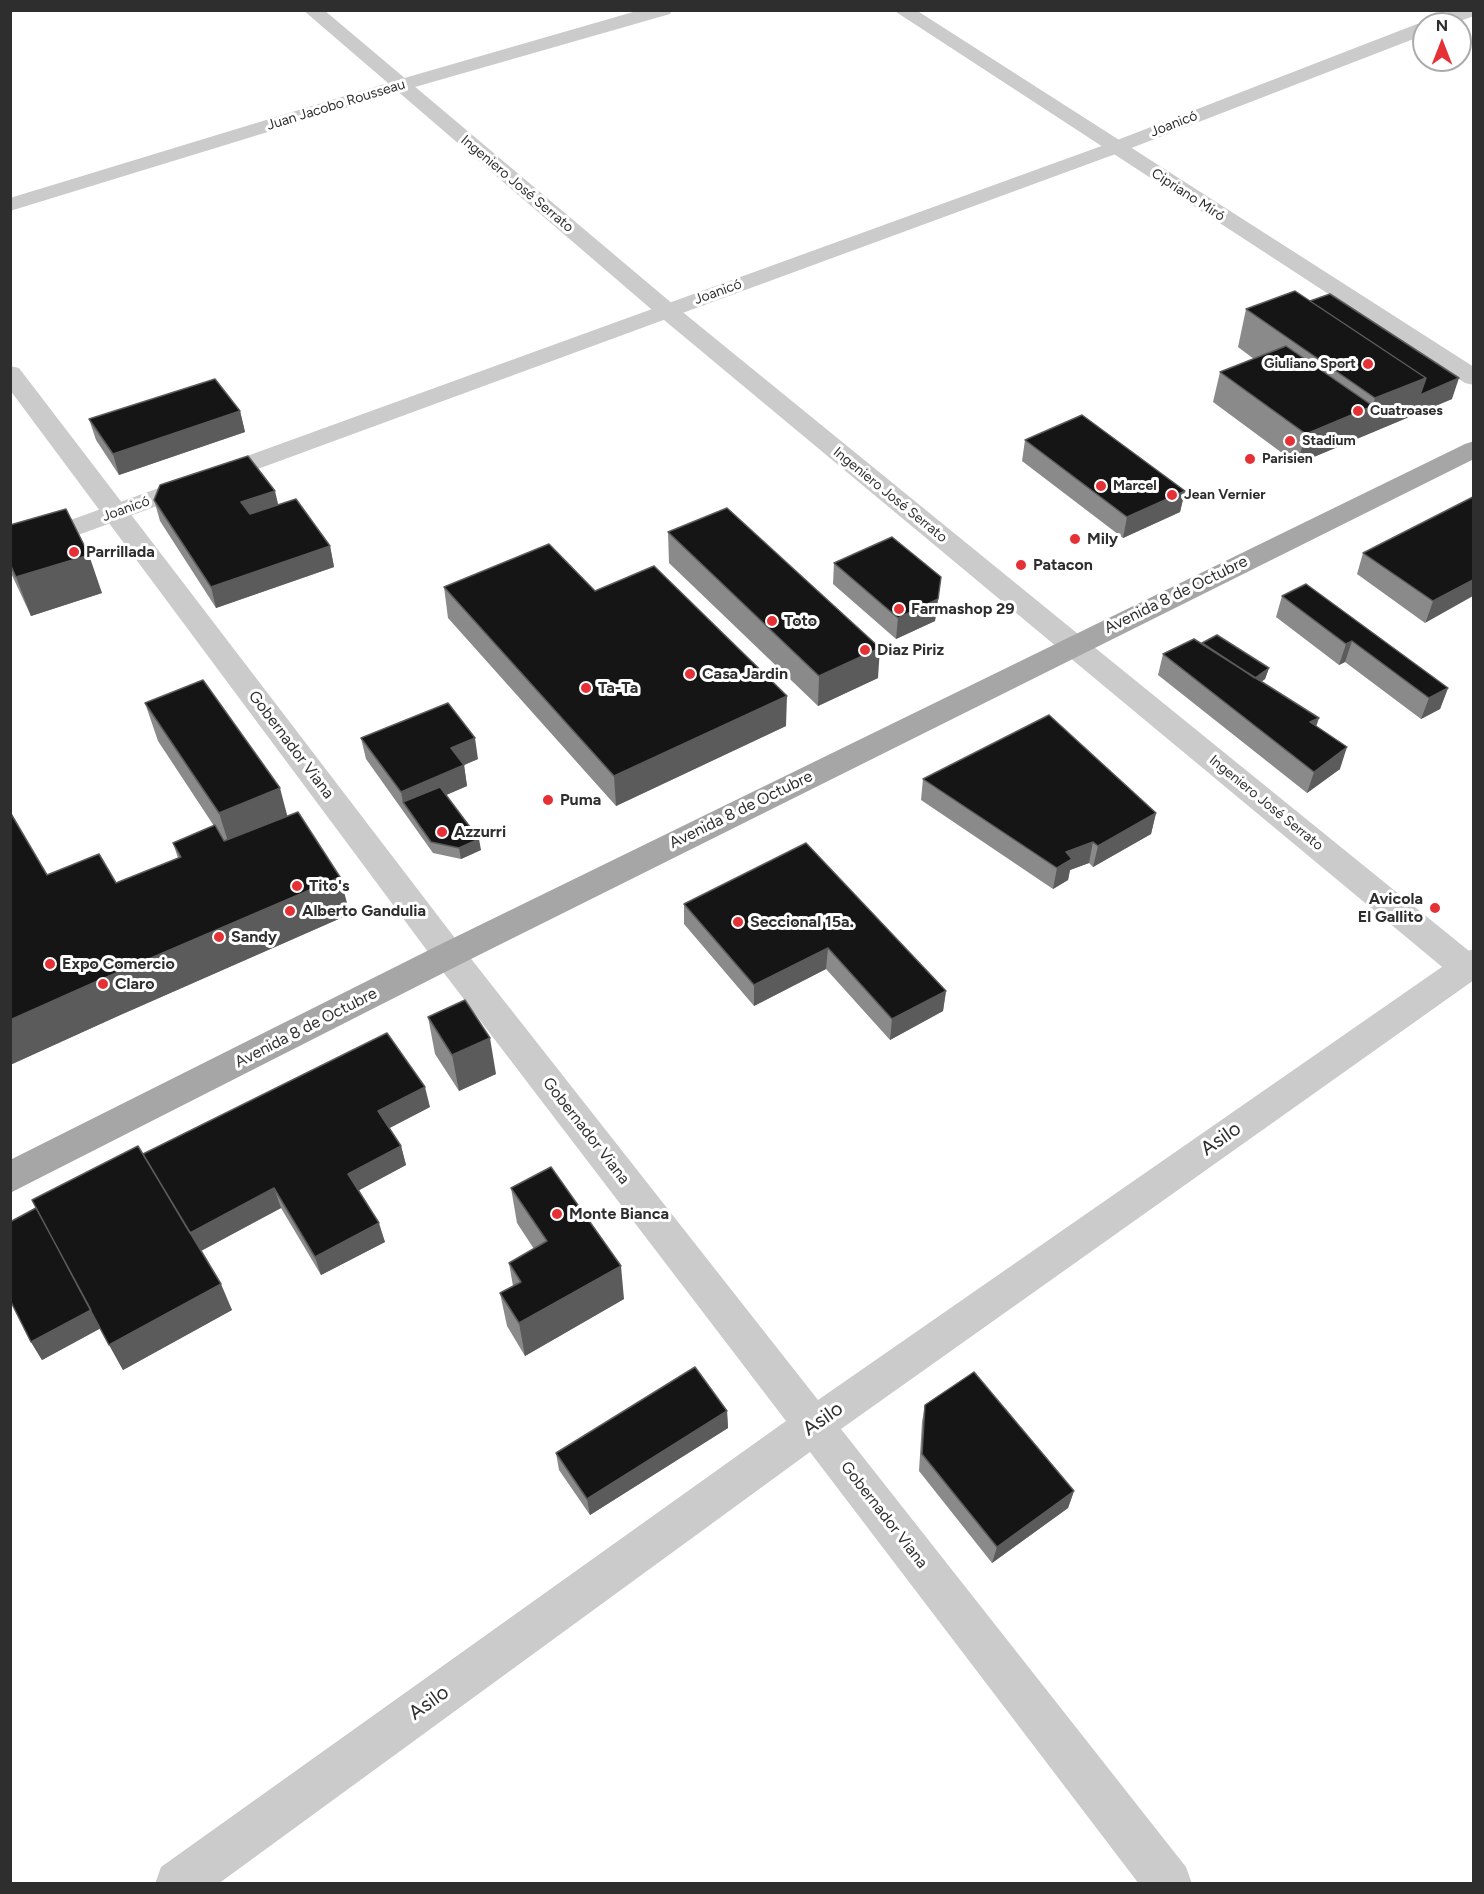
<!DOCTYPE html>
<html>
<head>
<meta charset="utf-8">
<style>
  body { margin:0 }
  #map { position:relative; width:1484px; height:1894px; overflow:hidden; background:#fff; font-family:Figtree,sans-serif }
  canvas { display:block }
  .frame { position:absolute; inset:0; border:12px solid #2e2e2e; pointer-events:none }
  .north { position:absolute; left:1412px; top:12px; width:60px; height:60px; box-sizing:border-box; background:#fff; border:2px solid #ababab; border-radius:50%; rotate:0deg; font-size:16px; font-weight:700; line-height:24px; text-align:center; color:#2e2e2e }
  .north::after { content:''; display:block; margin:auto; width:21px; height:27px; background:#e53136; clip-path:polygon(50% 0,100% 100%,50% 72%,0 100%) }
</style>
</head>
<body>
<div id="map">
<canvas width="1484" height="1894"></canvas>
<div class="frame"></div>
<div class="north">N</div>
</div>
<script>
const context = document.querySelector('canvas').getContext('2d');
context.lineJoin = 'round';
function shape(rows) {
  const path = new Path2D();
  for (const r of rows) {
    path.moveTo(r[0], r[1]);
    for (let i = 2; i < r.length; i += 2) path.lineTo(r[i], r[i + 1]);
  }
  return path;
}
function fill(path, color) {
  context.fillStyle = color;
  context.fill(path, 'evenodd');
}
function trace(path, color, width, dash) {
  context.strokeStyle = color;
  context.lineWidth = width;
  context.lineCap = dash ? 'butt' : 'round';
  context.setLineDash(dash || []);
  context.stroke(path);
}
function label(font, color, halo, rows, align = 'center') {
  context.font = font + ' Figtree,sans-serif';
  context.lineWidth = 6;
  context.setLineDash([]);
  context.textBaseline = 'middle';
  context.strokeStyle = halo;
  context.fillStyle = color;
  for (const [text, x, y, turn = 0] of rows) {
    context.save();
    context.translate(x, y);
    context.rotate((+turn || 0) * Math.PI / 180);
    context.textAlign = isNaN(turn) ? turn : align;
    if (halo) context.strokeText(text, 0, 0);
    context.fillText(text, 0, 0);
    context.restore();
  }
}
const pedestrian = shape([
  [1073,636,1083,638,1474,955,1474,977,1465,980,1453,976,1063,652,1059,645,1063,638,1073,636]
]);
const minor = shape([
  [303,10,324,10,674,305,1083,638,1087,645,1083,652,1073,654,1063,652,658,315,303,10],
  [893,10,916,10,1474,367,1474,385,1465,383,893,10],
  [10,366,19,368,461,946,818,1400,1462,953,1474,949,1474,980,841,1429,1186,1867,1192,1884,1139,1884,810,1452,218,1884,155,1884,161,1867,786,1421,437,964,10,390,10,366]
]);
const tertiary = shape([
  [640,10,672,10,670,14,408,89,10,211,10,198,394,81,640,10],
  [1453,10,1474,10,1474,16,1452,24,1424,24,1424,35,1121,152,10,560,10,542,1107,144,1417,24,1426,23,1453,10]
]);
const primary = shape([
  [1474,441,1474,459,461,964,10,1193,10,1160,437,946,1465,444,1474,441]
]);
const wall = shape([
  [1246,309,1452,399,1297,464,1213,402,1220,372,1254,359,1238,347],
  [240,411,245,432,119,475,96,440,89,419],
  [1025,440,1185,491,1180,512,1123,538,1022,461],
  [1473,497,1425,623,1357,574,1363,553],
  [154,500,278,505,330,546,334,567,216,608,160,521],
  [10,525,102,593,31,616,10,571],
  [668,532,878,678,818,706,669,563],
  [834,563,941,577,935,621,896,639,833,584],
  [444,587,595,591,786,726,616,806,448,618],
  [1282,596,1448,688,1440,709,1421,719,1345,662,1339,665,1276,617],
  [1202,643,1269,668,1265,679,1261,682,1316,726,1340,769,1307,793,1158,675,1163,654],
  [145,703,287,816,350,914,118,1016,10,1065,10,812,47,875,116,883,178,858,173,843,214,826,158,741],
  [361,738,478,759,464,765,467,786,446,795,481,850,461,859,433,853,366,759],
  [923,779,1156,813,1151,834,1093,867,1089,863,1070,870,1068,880,1053,889,921,800],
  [806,843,946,991,943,1011,890,1040,826,969,754,1006,684,924,684,904],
  [428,1017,496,1074,459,1091,435,1054],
  [430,1107,389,1128,401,1146,406,1165,359,1190,385,1242,321,1275,281,1208,201,1251,232,1310,123,1370,101,1328,42,1360,31,1342,36,1208,143,1154],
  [511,1188,624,1299,525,1356,507,1326,500,1293,513,1286,509,1263,534,1249,517,1223],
  [925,1405,1074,1491,1068,1508,992,1563,919,1471,922,1422],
  [727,1411,728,1428,590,1515,559,1470,556,1453]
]);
const shadedWall = shape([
  [1426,378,1459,378,1452,399,1297,464,1306,434,1373,406,1375,398],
  [240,411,245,432,119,475,113,454],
  [275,491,280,512,246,523,241,502],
  [1185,491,1180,512,1123,538,1127,517],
  [330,546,334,567,216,608,211,587],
  [89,555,102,593,31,616,16,577],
  [941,577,935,621,896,639,898,618],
  [1473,580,1473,596,1425,623,1433,601],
  [1352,641,1345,662,1339,665,1346,644],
  [880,648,878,678,818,706,819,676],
  [1269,668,1265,679,1242,695,1245,684],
  [1448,688,1440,709,1421,719,1429,698],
  [787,696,786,726,616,806,614,776],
  [1319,718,1312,739,1310,722],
  [475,738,478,759,464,765,467,786,409,811,403,802,405,813,401,792,451,748],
  [1347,747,1340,769,1307,793,1314,772],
  [280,788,290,826,231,851,219,813],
  [1156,813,1151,834,1093,867,1098,846],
  [479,839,481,850,461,859,459,848],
  [1093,842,1089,863,1070,870,1068,880,1053,889,1057,868,1066,852],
  [340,877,350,914,118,1016,10,1065,10,1020,102,979],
  [828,948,826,969,754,1006,754,985],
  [946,991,943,1011,890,1040,892,1019],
  [490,1038,496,1074,459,1091,452,1055],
  [425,1087,430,1107,384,1131,378,1111],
  [401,1146,406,1165,354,1193,348,1174],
  [274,1188,281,1208,197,1253,189,1234],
  [379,1223,385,1242,321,1275,315,1257],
  [621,1266,624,1299,525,1356,519,1323],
  [221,1284,232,1310,123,1370,109,1345],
  [91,1310,101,1328,42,1360,31,1342],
  [727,1411,728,1428,590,1515,587,1499],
  [1074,1491,1068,1508,992,1563,997,1547]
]);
const building = shape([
  [1295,291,1426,378,1375,398,1246,309,1295,291],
  [1330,294,1459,378,1420,395,1426,378,1310,301,1330,294],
  [1286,346,1373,406,1306,434,1220,372,1286,346],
  [215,379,240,411,113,454,89,419,215,379],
  [1082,415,1185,491,1127,517,1025,440,1082,415],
  [248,456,275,491,241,502,250,514,296,499,330,546,211,587,154,500,160,485,248,456],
  [1473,497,1473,580,1433,601,1363,553,1473,497],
  [727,508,880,648,819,676,668,532,727,508],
  [66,509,89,555,16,577,10,564,10,525,66,509],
  [892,537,941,577,938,599,898,618,834,563,892,537],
  [549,544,595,591,654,566,787,696,614,776,444,587,549,544],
  [1306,584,1448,688,1429,698,1352,641,1346,644,1282,596,1306,584],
  [1217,635,1269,668,1255,678,1202,643,1217,635],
  [1194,639,1319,718,1310,722,1347,747,1314,772,1163,654,1194,639],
  [203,680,280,788,219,813,145,703,203,680],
  [448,703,475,738,451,748,464,765,401,792,361,738,448,703],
  [1049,715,1156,813,1098,846,1093,842,1066,852,1072,859,1057,868,923,779,1049,715],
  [440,787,479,839,459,848,431,842,403,802,440,787],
  [10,812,47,875,99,854,116,883,181,857,173,843,215,825,224,841,298,812,340,877,102,979,10,1020,10,812],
  [806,843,946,991,892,1019,828,948,754,985,684,904,806,843],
  [465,1000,490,1038,452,1055,428,1017,465,1000],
  [387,1033,425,1087,378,1111,401,1146,348,1174,379,1223,315,1257,274,1188,190,1233,143,1154,387,1033],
  [138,1146,221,1284,109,1345,32,1200,138,1146],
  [551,1167,621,1266,519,1323,500,1293,521,1282,509,1263,547,1241,511,1188,551,1167],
  [36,1208,91,1310,31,1342,10,1300,10,1222,36,1208],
  [695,1367,727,1411,587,1499,556,1453,695,1367],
  [974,1372,1074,1491,997,1547,922,1454,925,1405,974,1372]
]);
const markers = [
  [1368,364,6,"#e53136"],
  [1358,411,6,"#e53136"],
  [1290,441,6,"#e53136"],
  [1250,459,6,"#e53136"],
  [1101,486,6,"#e53136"],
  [1172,495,6,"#e53136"],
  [1075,539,6,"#e53136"],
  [74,552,6,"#e53136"],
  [1021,565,6,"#e53136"],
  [899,609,6,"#e53136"],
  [772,621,6,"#e53136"],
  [865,650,6,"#e53136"],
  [690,674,6,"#e53136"],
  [586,688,6,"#e53136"],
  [548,800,6,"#e53136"],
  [442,832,6,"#e53136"],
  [297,886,6,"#e53136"],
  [1435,908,6,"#e53136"],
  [290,911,6,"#e53136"],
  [738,922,6,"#e53136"],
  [219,937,6,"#e53136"],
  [50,964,6,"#e53136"],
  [103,984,6,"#e53136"],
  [557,1214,6,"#e53136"]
];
const farStreetnames = [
  ["Juan Jacobo Rousseau",336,105,-17],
  ["Joanicó",1174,124,-21],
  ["Ingeniero José Serrato",517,184,40],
  ["Cipriano Miró",1188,195,33],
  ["Joanicó",718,292,-20],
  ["Ingeniero José Serrato",890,495,39],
  ["Joanicó",126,509,-20],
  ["Ingeniero José Serrato",1266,803,39]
];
const farPoinames = [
  ["Giuliano Sport",1356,364,"right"],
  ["Cuatroases",1370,411],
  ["Stadium",1302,441],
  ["Parisien",1262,459],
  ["Marcel",1113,486],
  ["Jean Vernier",1184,495]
];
const poiNames = [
  ["Mily",1087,539],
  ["Parrillada",86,552],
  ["Patacon",1033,565],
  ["Farmashop 29",911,609],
  ["Toto",784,621],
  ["Diaz Piriz",877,650],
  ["Casa Jardin",702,674],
  ["Ta-Ta",598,688],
  ["Puma",560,800],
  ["Azzurri",454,832],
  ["Tito's",309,886],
  ["Avicola",1423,899,"right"],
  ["El Gallito",1423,917,"right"],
  ["Alberto Gandulia",302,911],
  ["Seccional 15a.",750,922],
  ["Sandy",231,937],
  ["Expo Comercio",62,964],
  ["Claro",115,984],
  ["Monte Bianca",569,1214]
];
const streetNames = [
  ["Avenida 8 de Octubre",1176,595,-26],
  ["Gobernador Viana",291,745,53],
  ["Avenida 8 de Octubre",741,810,-26],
  ["Avenida 8 de Octubre",306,1028,-27],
  ["Gobernador Viana",586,1131,52],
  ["Gobernador Viana",884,1515,52]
];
const nearStreetnames = [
  ["Asilo",1221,1139,-35],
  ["Asilo",823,1419,-35],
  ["Asilo",429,1703,-36]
];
fill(pedestrian, '#cbcbcb');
fill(minor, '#cbcbcb');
fill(tertiary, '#cbcbcb');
fill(primary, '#a6a6a6');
fill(wall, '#8a8a8a');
fill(shadedWall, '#5b5b5b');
fill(building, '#151515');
trace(building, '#5b5b5b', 1.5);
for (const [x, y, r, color] of markers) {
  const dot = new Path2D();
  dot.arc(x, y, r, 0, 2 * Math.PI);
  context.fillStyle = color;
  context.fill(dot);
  trace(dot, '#fff', 2);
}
label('14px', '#2e2e2e', '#fff', farStreetnames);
label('bold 14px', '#2e2e2e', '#fff', farPoinames, 'left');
label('bold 16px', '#2e2e2e', '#fff', poiNames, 'left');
label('16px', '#2e2e2e', '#fff', streetNames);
label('20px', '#2e2e2e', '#fff', nearStreetnames);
</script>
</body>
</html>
